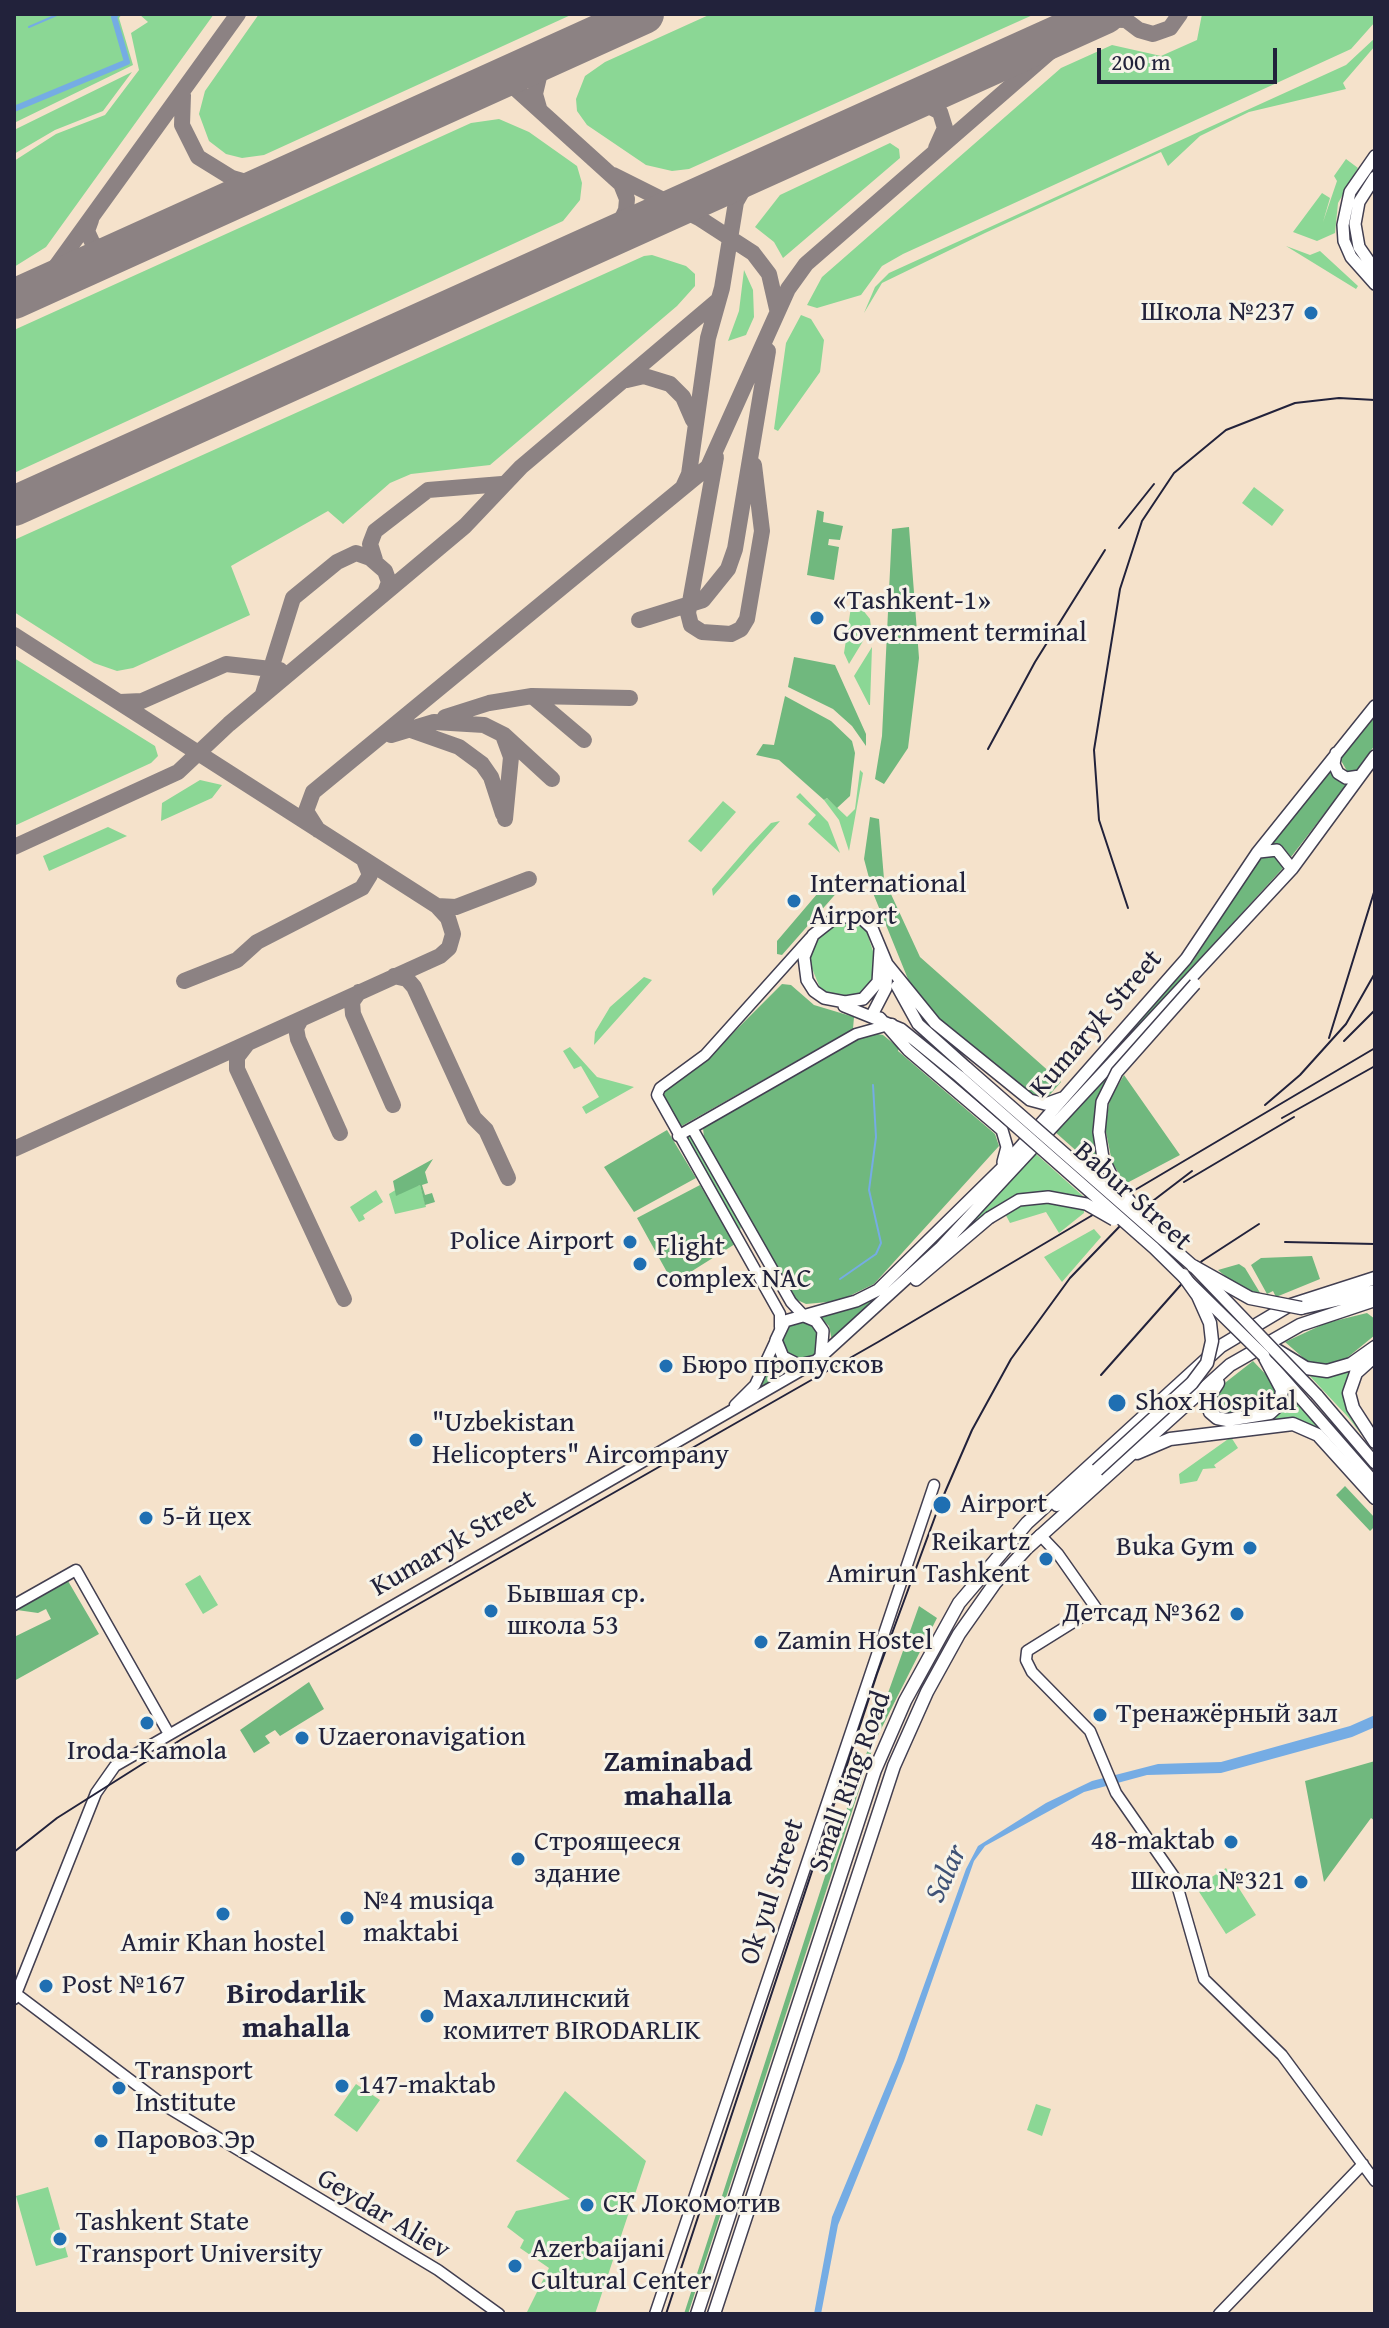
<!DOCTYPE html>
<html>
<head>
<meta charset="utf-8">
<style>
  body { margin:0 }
  #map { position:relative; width:1389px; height:2328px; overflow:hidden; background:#f5e2cb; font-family:"Gentium Book Plus",serif }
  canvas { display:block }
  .frame { position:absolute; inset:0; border:16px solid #22223b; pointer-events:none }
  .scale { position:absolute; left:1097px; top:48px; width:180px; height:36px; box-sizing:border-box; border:4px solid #22223b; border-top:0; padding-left:10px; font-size:24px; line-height:28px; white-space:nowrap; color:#22223b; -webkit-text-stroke:6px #f7f3e8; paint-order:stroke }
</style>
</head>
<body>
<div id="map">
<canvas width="1389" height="2328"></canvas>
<div class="frame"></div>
<div class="scale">200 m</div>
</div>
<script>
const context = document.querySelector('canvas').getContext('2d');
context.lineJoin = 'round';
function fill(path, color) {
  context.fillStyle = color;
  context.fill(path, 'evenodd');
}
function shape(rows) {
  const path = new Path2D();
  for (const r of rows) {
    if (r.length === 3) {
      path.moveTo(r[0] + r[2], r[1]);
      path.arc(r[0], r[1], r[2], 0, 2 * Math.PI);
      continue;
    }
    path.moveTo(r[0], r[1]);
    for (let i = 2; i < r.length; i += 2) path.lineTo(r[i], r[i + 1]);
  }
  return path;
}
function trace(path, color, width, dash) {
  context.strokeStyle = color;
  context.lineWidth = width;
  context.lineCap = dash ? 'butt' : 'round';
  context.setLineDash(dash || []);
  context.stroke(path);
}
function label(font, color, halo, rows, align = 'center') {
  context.font = font + ' "Gentium Book Plus",serif';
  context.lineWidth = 6;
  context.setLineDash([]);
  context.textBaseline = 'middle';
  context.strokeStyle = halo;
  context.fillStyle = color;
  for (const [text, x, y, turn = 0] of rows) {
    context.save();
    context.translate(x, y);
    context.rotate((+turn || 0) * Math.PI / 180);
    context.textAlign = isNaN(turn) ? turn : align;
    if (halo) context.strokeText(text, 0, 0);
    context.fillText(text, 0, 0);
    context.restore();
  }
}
const green = shape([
  [14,14,122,14,119,18,133,65,14,123],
  [139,14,214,14,46,247,14,267,14,161,56,134,105,115,139,70,131,33,148,22],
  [259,14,573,14,264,155,242,158,226,154,209,141,199,114,205,91],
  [711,14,1035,14,689,169,672,171,646,165,587,125,577,111,576,99,585,76,605,62],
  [1202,14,1375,14,1375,22,1351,49,903,254,882,266,861,295,817,308,807,305,822,277,1061,68,1112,45,1161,56,1197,40],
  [1375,38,1375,46,1343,83,1346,89,1249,112,1200,136,1168,166,1161,152,985,233,882,283,864,313,875,287,889,273,1346,65],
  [132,72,103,111,55,130,14,154,14,130],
  [499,119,529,132,577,166,582,183,580,200,563,221,14,473,14,330,471,123],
  [890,143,899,149,900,158,783,258,774,242,755,227,780,195],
  [1346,159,1358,168,1338,203,1335,233,1317,241,1293,232,1322,193,1330,198,1323,222,1337,181,1334,176],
  [1286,246,1310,255,1320,251,1358,286,1356,289],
  [652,255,686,266,695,274,695,286,677,306,490,465,411,474,390,483,343,524,328,511,231,566,250,615,133,668,117,671,94,663,14,612,14,540,644,256],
  [744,270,753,290,754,317,746,335,728,341,739,311],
  [801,315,811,319,824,340,820,372,778,431,774,429,786,343],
  [1254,487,1284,510,1272,526,1242,503],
  [858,604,870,619,871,628,849,664,844,653,851,607],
  [872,647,870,705,869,705,854,676],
  [14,658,155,746,158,756,151,763,14,826],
  [860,770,863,773,849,851,839,820,824,800,827,798,847,817,855,809],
  [200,780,222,785,212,798,161,821,162,803],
  [800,793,828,822,840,853,808,824,816,815,796,797],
  [723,801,736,812,701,852,688,841],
  [780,821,713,896,712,889,750,845,771,823],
  [108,827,127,836,49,871,43,856],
  [843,921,856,921,866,930,878,966,871,988,855,998,827,993,820,988,809,961,819,937],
  [644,977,652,980,594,1045,595,1032,610,1007],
  [570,1047,597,1077,634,1087,586,1114,582,1107,599,1097,581,1066,574,1069,563,1051],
  [690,1136,741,1226,740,1230,685,1137],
  [1035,1153,1084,1197,1084,1213,1059,1233,1046,1212,1010,1223,1000,1204,959,1236],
  [420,1185,426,1207,395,1214,389,1194,397,1189,396,1195,400,1194,404,1189],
  [376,1190,383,1202,363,1215,365,1219,359,1222,350,1207],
  [1094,1229,1101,1237,1062,1282,1044,1257],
  [1355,1368,1346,1383,1350,1410,1375,1452,1348,1417,1307,1373,1326,1376],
  [1286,1389,1331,1438,1286,1419,1262,1422,1277,1414],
  [1231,1437,1238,1448,1214,1465,1216,1468,1203,1469,1197,1481,1180,1484,1179,1474],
  [200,1575,218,1605,203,1614,185,1584],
  [1226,1868,1256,1915,1226,1934,1196,1887],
  [356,2084,380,2100,357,2132,334,2115],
  [565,2091,646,2161,595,2314,526,2314,549,2268,520,2248,524,2240,507,2227,516,2211,570,2199,516,2161],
  [1036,2104,1051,2109,1042,2136,1027,2130],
  [48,2187,68,2257,36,2266,16,2196]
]);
const forest = shape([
  [817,510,824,512,823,522,843,526,840,540,829,539,828,545,839,547,834,580,807,575],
  [909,527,919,658,908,748,884,784,875,779,882,736,892,529],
  [794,657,835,665,866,734,866,746,852,726,833,709,788,687],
  [785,696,831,721,852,741,855,753,850,796,837,808,827,798,824,800,779,760,756,755,763,744,774,745],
  [1375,714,1375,745,1356,771,1347,771,1339,757],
  [1330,769,1348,783,1291,857,1284,848,1271,844],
  [870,817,879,819,884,879,920,957,1061,1082,1045,1100,1028,1094,929,1012,910,984,873,893,864,859],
  [1270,852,1283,862,1283,868,955,1227,832,1341,829,1326,818,1316,852,1308,1076,1093,1193,961,1263,854],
  [837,876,844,880,840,889,782,955,777,954,777,941,829,880],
  [782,984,791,985,814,1005,854,1017,853,1029,680,1127,663,1096,666,1090,707,1059],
  [872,1033,883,1035,899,1048,898,1051,995,1134,999,1146,874,1284,839,1301,806,1304,793,1298,704,1138,703,1128,859,1036],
  [1124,1075,1180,1155,1125,1184,1112,1162,1105,1127,1110,1099],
  [1105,1076,1107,1078,1097,1103,1094,1131,1099,1160,1108,1179,1054,1131],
  [667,1130,696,1178,634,1212,604,1167],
  [433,1159,425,1172,428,1183,422,1185,425,1195,432,1193,435,1202,425,1205,420,1185,396,1196,393,1181],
  [700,1185,735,1244,673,1283,637,1218],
  [1312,1256,1320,1279,1276,1297,1273,1291,1267,1294,1251,1265,1261,1258],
  [1239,1264,1245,1268,1265,1301,1258,1304,1218,1270],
  [1367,1313,1375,1319,1375,1335,1342,1362,1331,1366,1308,1362,1285,1342,1326,1323],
  [801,1341,19],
  [774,1351,781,1362,795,1370,762,1389,759,1385],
  [1253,1361,1273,1382,1276,1392,1272,1404,1234,1415,1221,1413,1213,1404,1212,1393],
  [1345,1486,1375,1518,1375,1526,1370,1531,1336,1495],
  [68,1581,99,1634,14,1681,14,1637,51,1619,46,1609,38,1613,17,1610],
  [919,1606,937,1618,875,1741,688,2314,684,2314,846,1811],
  [309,1682,324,1709,280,1736,275,1730,265,1736,270,1743,254,1753,240,1730],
  [1375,1761,1375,1821,1371,1818,1324,1882,1305,1781]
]);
const water = shape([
  [1375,1715,1375,1727,1352,1737,1221,1773,1147,1775,1084,1792,985,1846,974,1861,904,2061,838,2225,821,2314,814,2314,832,2217,897,2060,966,1869,978,1846,1046,1803,1092,1781,1158,1764,1221,1762,1350,1726]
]);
const stream = shape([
  [29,27,59,14],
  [840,1279,876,1254,881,1243,869,1190,876,1137,873,1085]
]);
const canal = shape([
  [14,109,127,62,114,17,116,14]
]);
const taxiway = shape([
  [1118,14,1139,30,1153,34,1170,28,1180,14],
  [1092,19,1125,20],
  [486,85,502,82,516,89,621,184,627,199,626,210,616,231,606,239],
  [183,95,182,125,198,157,232,178,256,185,271,183],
  [899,107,921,102,940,112,945,128,936,148],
  [539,108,535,94,539,77,546,63,559,53],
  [613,175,699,218,753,253,769,274,777,309],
  [654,217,685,214],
  [91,220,87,231,93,244,104,250,123,249],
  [27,293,49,276,238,14],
  [627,380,644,376,670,384,683,397,693,420],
  [716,457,688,613,691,625,702,632,731,634,741,629,747,619,762,531,754,465],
  [683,487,689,474,708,338,722,288,736,202,748,181,766,167],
  [375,560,370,544,375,531,428,490,502,484],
  [639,620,703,600,728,569,735,549,768,351],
  [14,635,437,906,448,918,453,934,449,948,440,956,14,1149],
  [263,694,293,598,337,562,356,553,370,558,385,571,389,582,385,593],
  [532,696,584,740],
  [120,702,142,701,226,664,280,670],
  [445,717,489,703,532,696,630,698],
  [408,729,459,747,482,764,491,777,503,814],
  [391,735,434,722,484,725,504,735,552,779],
  [504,738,511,757,505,819],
  [318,830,306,811,313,792,708,467,788,289,806,264,1081,25],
  [14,847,178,772,229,724,465,526,521,467,717,301],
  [437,906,456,907,529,879],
  [394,976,407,979,414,987,474,1118,486,1130,508,1178],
  [184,981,237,960,257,942,362,888,370,875,364,860],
  [359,992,352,1002,353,1014,393,1105],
  [301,1019,296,1028,298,1039,340,1133],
  [247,1044,237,1057,237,1069,344,1299]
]);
const runway = shape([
  [14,299,644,14],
  [14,506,1105,14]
]);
const secondary = shape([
  [692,1128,791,1302,804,1316],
  [678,1136,856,1034,892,1024],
  [780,1327,780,1314,657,1095,660,1088,705,1055,810,938],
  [735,1405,755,1385,776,1340],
  [1040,1535,1058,1554,1096,1608,1027,1651,1026,1660,1032,1672,1090,1731,1116,1793,1175,1878,1204,1979,1282,2055,1375,2181],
  [14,1605,76,1570,169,1734],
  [15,1993,162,2104,438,2270,499,2314],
  [14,1999,96,1793,115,1766,814,1363],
  [655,2314,934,1485],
  [1219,2314,1363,2164]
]);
const primary = shape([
  [1375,156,1350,192,1343,225,1344,241,1351,257,1375,284],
  [1375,177,1359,202,1355,224,1359,247,1375,270],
  [1375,706,1257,853,1186,959,1001,1169,878,1290,856,1301,785,1321,776,1340,783,1357,799,1365,816,1361,941,1247,1292,869,1375,756],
  [1336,753,1334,764,1338,773,1346,778,1360,776],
  [1259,852,1277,850,1292,869],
  [880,950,878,982,863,999,845,1002,824,998,814,991,807,980,804,957,813,935,836,917,860,917,872,928,887,964,935,1023,1030,1100,1045,1104,1062,1098],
  [897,986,918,1024,967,1068],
  [844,1006,901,1029,960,1077],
  [872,1015,886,988,887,965],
  [880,1018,908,1050,1002,1130,1007,1147,1003,1162],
  [916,1280,989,1218],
  [804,1316,816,1321,823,1331,821,1355],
  [1270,1363,1375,1483],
  [1317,1395,1375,1463]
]);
const highway = shape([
  [1301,1308,1375,1291],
  [1275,1349,1306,1368,1327,1371,1351,1364,1375,1347],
  [1375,1356,1356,1373,1349,1393,1353,1408,1375,1442],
  [1218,1383,1207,1400,1210,1412,1217,1418,1227,1420,1270,1413,1280,1404,1282,1390,1264,1356],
  [1137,1453,1170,1439,1293,1424,1318,1435,1375,1498],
  [1057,1505,1097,1470],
  [697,2314,875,1770,905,1701,959,1603,1027,1523,1221,1346,1288,1306,1375,1278],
  [714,2314,894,1766,927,1692,959,1634,995,1583,1027,1548,1230,1365,1300,1325,1375,1300]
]);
const rail = shape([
  [1119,528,1154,484],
  [988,749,1035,662,1105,550],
  [1128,908,1099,820,1094,750,1120,589,1142,521,1174,473,1226,430,1295,403,1339,398,1375,400],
  [1329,1038,1375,889],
  [1344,1041,1375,1010],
  [1265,1105,1300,1075,1346,1024,1375,973],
  [1282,1118,1375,1066],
  [1184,1182,1294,1117],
  [1285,1242,1375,1244],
  [1101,1375,1202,1261,1259,1224],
  [14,1852,57,1818,182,1739,878,1342,1375,1048],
  [666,2314,877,1674,939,1506,972,1430,1011,1359,1070,1278,1120,1226,1192,1171]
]);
const primaryBridge = shape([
  [967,1068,1193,1266,1317,1395],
  [960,1077,1154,1248,1264,1356],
  [1134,1206,1115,1183,1103,1158,1099,1132,1102,1102,1117,1072,1195,984],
  [989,1218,1019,1200,1048,1197,1086,1204,1114,1220]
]);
const highwayBridge = shape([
  [1193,1266,1250,1298,1301,1308],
  [1097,1470,1192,1383,1207,1363,1212,1341,1210,1323,1198,1296,1183,1275]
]);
const markers = [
  [1311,313,8,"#1f6fb2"],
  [817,618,8,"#1f6fb2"],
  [794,901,8,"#1f6fb2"],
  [630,1242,8,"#1f6fb2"],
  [640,1264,8,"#1f6fb2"],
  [666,1366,8,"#1f6fb2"],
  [1117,1403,10,"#1f6fb2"],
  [416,1440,8,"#1f6fb2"],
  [942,1505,10,"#1f6fb2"],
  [146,1518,8,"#1f6fb2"],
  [1250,1548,8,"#1f6fb2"],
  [1046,1559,8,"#1f6fb2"],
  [491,1611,8,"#1f6fb2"],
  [1237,1614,8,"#1f6fb2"],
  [761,1642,8,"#1f6fb2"],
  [1100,1715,8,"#1f6fb2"],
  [147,1723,8,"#1f6fb2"],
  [302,1738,8,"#1f6fb2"],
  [1231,1842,8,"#1f6fb2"],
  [518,1859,8,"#1f6fb2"],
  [1301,1882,8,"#1f6fb2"],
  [223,1914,8,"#1f6fb2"],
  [347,1918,8,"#1f6fb2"],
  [46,1986,8,"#1f6fb2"],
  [427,2016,8,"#1f6fb2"],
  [342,2086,8,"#1f6fb2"],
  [119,2088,8,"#1f6fb2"],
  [101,2141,8,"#1f6fb2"],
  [587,2205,8,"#1f6fb2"],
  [60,2239,8,"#1f6fb2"],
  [515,2266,8,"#1f6fb2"]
];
const poiNames = [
  ["Школа №237",1295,313,"right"],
  ["«Tashkent-1»",833,602],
  ["Government terminal",833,634],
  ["International",810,885],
  ["Airport",810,917],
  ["Police Airport",614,1242,"right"],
  ["Flight",656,1248],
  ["complex NAC",656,1280],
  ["Бюро пропусков",682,1366],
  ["Shox Hospital",1135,1403],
  ["\"Uzbekistan",432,1424],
  ["Helicopters\" Aircompany",432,1456],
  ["Airport",960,1505],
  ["5-й цех",162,1518],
  ["Reikartz",1030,1543,"right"],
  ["Amirun Tashkent",1030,1575,"right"],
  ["Buka Gym",1234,1548,"right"],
  ["Бывшая ср.",507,1595],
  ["школа 53",507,1627],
  ["Детсад №362",1221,1614,"right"],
  ["Zamin Hostel",777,1642],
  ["Тренажёрный зал",1116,1715],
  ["Uzaeronavigation",318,1738],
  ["Iroda-Kamola",147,1752,"center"],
  ["48-maktab",1215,1842,"right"],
  ["Строящееся",534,1843],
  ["здание",534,1875],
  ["Школа №321",1285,1882,"right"],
  ["№4 musiqa",363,1902],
  ["maktabi",363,1934],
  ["Amir Khan hostel",223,1944,"center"],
  ["Post №167",62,1986],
  ["Махаллинский",443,2000],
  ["комитет BIRODARLIK",443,2032],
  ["Transport",135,2072],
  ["Institute",135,2104],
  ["147-maktab",358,2086],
  ["Паровоз Эр",117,2141],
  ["СК Локомотив",603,2205],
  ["Tashkent State",76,2223],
  ["Transport University",76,2255],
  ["Azerbaijani",531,2250],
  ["Cultural Center",531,2282]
];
const streetNames = [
  ["Kumaryk Street",1097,1024,-49],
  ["Babur Street",1132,1197,42],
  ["Kumaryk Street",454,1544,-30],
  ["Small Ring Road",851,1782,-70],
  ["Ok yul Street",773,1892,-72],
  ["Geydar Aliev",383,2215,31]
];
const neighbourhoodNames = [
  ["Zaminabad",678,1763],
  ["mahalla",678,1797],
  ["Birodarlik",296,1995],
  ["mahalla",296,2029]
];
const waterNames = [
  ["Salar",947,1874,-65]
];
fill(green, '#8bd795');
fill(forest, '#70b87e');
fill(water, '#75ace4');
trace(stream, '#75ace4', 2);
trace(canal, '#75ace4', 6);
trace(taxiway, '#8c8283', 16);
trace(runway, '#8c8283', 40);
trace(secondary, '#423f51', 13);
trace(primary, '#423f51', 14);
trace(highway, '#423f51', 15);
trace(secondary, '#fff', 10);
trace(primary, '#fff', 11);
trace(highway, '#fff', 12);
trace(rail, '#22223b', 2);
trace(primaryBridge, '#423f51', 14, []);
trace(highwayBridge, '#423f51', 15, []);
trace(primaryBridge, '#fff', 11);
trace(highwayBridge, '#fff', 12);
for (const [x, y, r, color] of markers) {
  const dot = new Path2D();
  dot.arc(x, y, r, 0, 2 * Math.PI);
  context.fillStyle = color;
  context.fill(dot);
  trace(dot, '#f7f3e8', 3);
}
label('28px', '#22223b', '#f7f3e8', poiNames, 'left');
label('28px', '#22223b', '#f7f3e8', streetNames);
label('bold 30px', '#22223b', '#f7f3e8', neighbourhoodNames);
label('italic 30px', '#3f5276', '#f7f3e8', waterNames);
</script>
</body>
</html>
